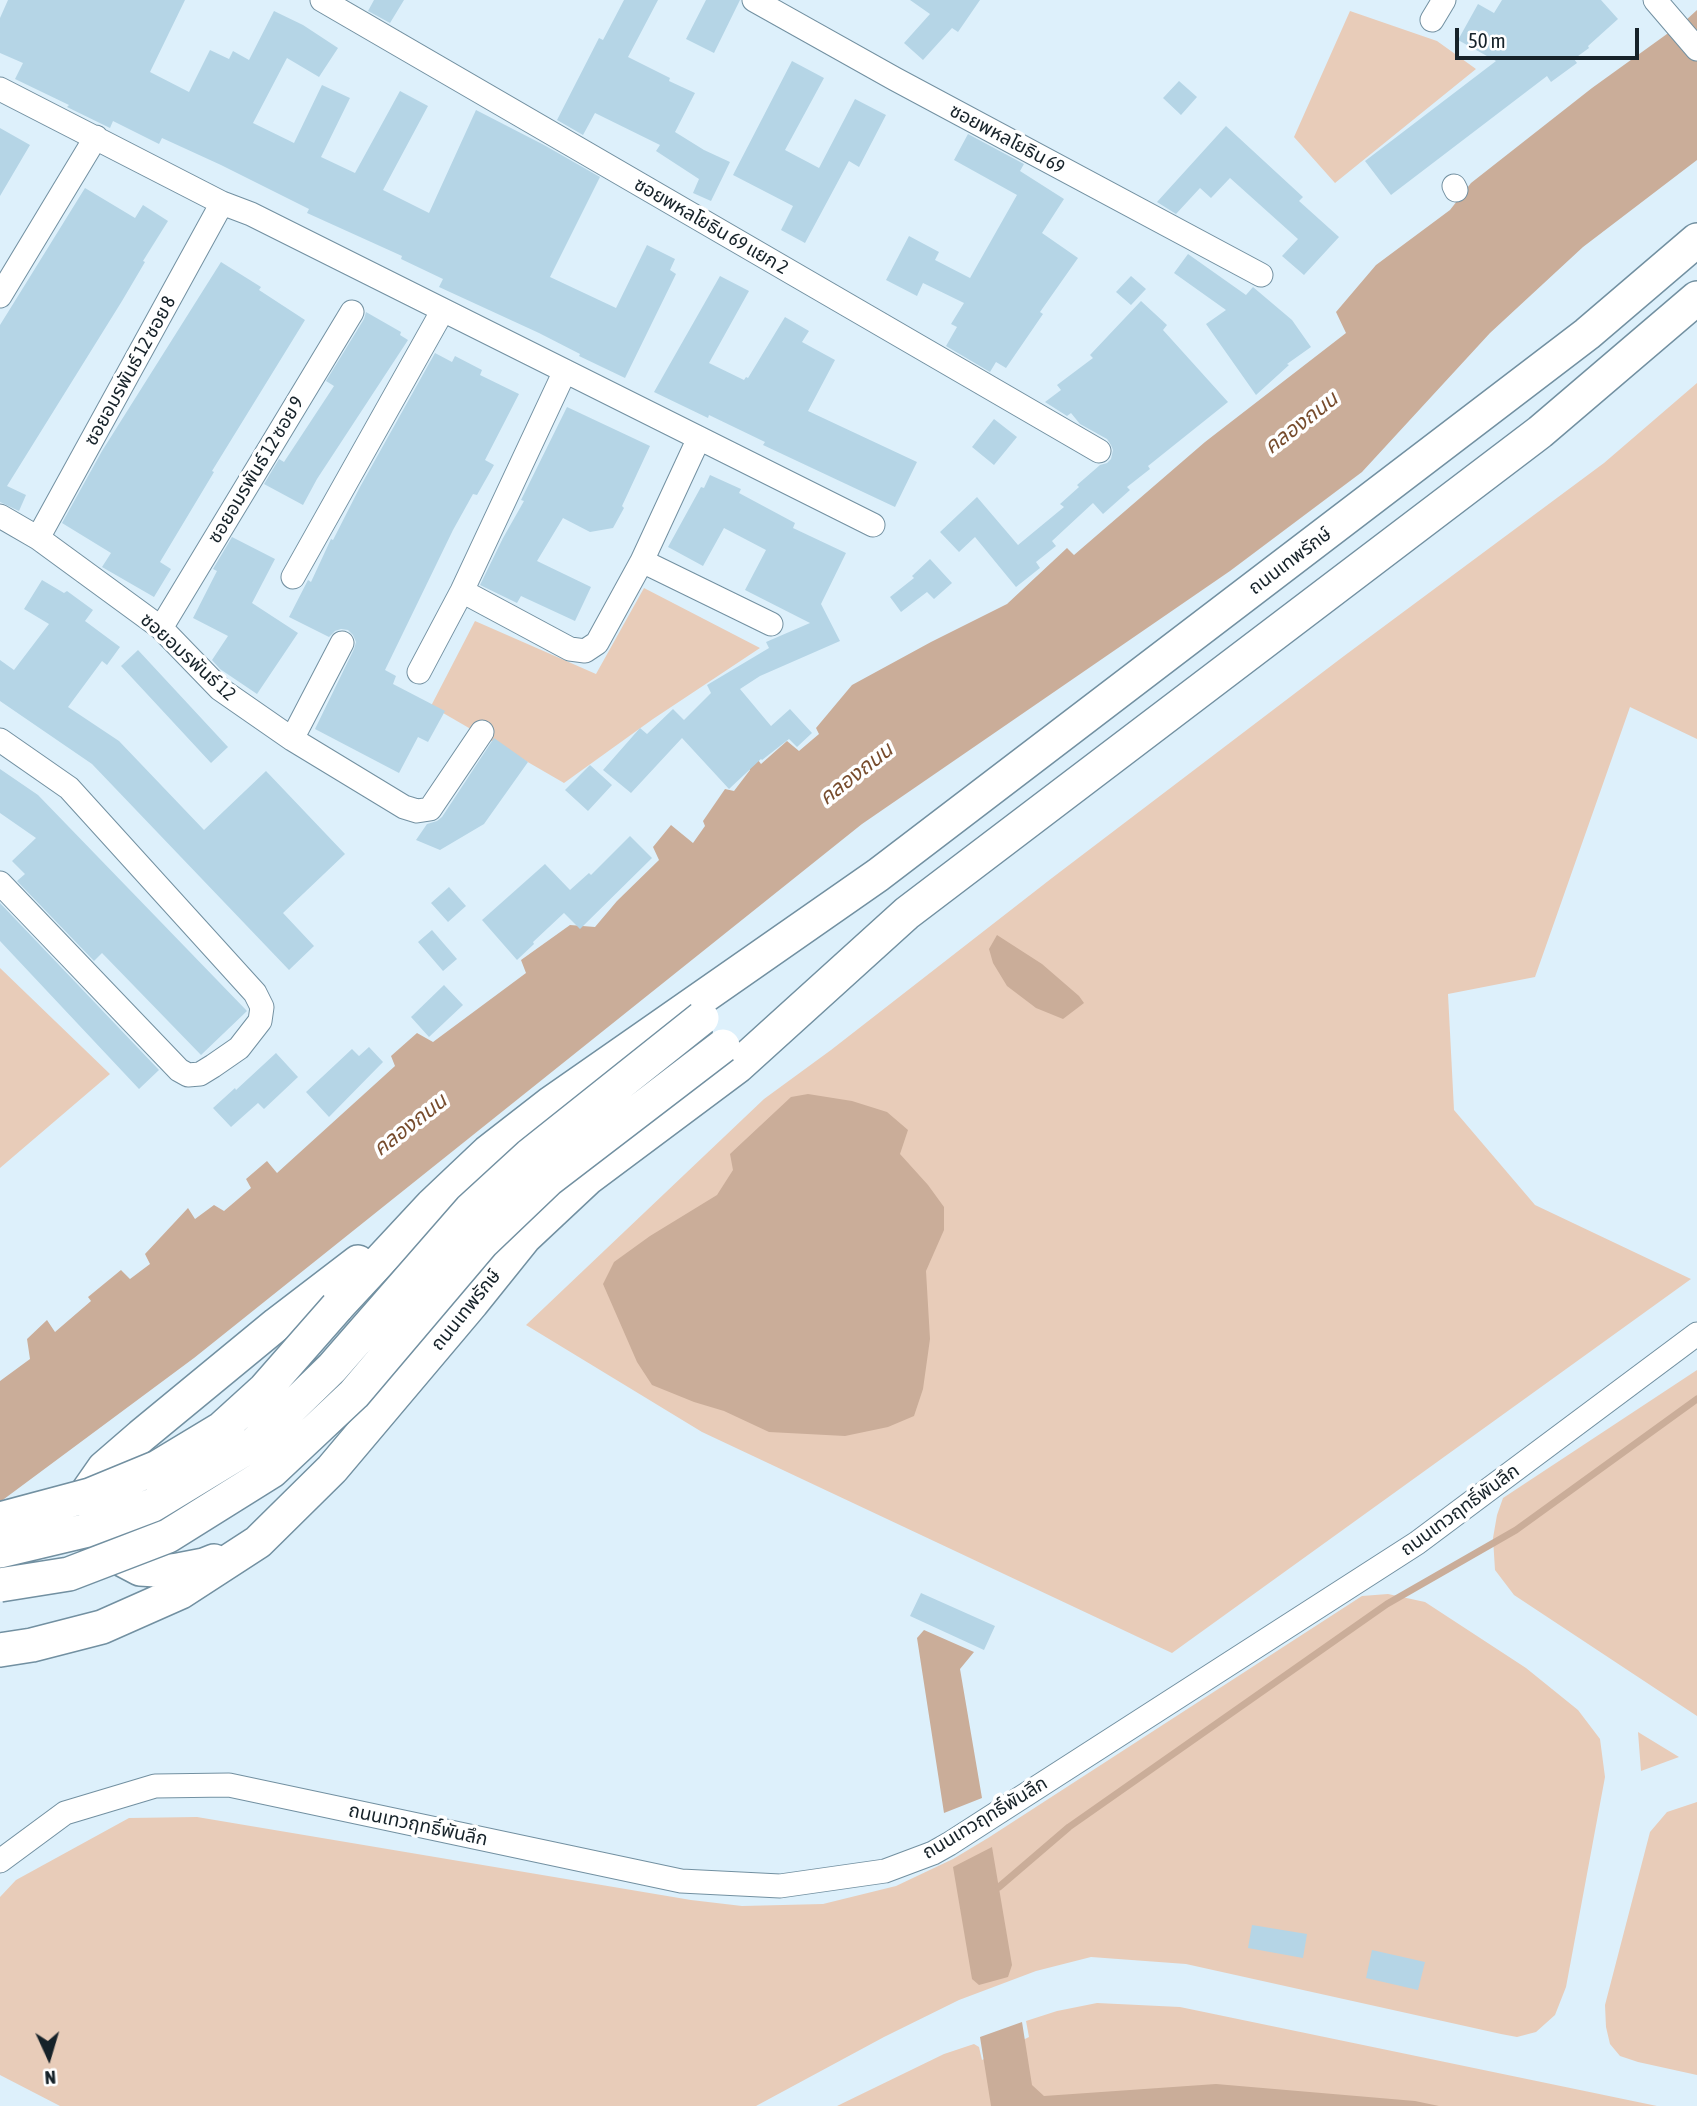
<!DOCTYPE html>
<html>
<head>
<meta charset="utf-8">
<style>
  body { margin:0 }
  #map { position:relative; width:1697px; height:2106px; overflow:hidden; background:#ddf0fb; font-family:"Asap Condensed",sans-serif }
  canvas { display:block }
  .north { position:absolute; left:14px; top:2022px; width:70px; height:70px; -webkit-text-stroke:5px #fff; paint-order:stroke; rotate:176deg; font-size:19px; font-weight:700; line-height:28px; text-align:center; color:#162229 }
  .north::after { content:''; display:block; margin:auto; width:24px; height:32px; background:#162229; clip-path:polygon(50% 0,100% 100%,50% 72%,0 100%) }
  .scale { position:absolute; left:1455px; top:28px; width:184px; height:32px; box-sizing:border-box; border:4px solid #162229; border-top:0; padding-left:9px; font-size:21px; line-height:24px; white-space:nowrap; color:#162229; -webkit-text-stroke:5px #fff; paint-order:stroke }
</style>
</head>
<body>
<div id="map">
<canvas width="1697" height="2106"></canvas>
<div class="north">N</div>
<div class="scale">50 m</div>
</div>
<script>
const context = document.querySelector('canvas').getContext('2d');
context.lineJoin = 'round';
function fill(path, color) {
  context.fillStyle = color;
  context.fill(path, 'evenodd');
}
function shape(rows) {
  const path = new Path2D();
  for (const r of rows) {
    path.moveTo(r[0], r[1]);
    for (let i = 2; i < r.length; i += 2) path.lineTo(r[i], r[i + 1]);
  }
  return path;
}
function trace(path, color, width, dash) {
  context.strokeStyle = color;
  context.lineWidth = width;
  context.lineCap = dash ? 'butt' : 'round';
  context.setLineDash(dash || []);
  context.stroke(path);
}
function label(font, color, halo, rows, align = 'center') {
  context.font = font + ' "Asap Condensed","Noto Sans Thai",sans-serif';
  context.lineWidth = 7;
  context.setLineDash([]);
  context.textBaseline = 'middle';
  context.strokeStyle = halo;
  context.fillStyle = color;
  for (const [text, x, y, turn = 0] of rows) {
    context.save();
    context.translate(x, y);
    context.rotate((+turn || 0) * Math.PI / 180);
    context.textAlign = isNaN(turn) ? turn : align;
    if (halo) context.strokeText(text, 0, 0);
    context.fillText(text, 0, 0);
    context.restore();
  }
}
const green = shape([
  [1350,11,1437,41,1476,69,1335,183,1294,137],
  [1697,383,1697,739,1630,707,1535,977,1448,994,1454,1110,1535,1205,1691,1279,1172,1653,702,1432,526,1325,764,1099,831,1050,1052,878,1344,656,1604,463],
  [644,588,760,648,653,719,564,783,431,706,475,621,596,674],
  [0,968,110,1074,0,1168],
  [1697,1370,1697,1716,1514,1595,1495,1570,1493,1538,1497,1515,1503,1498],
  [1388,1594,1425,1602,1526,1668,1578,1710,1600,1739,1605,1777,1566,1987,1555,2015,1536,2032,1517,2037,1501,2034,1186,1964,1091,1957,1036,1971,959,2000,884,2037,756,2106,60,2106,0,2075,0,1897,16,1880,129,1818,197,1817,691,1900,742,1906,823,1904,896,1886,953,1859,988,1838,1362,1596],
  [1638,1732,1679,1757,1641,1771],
  [1697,1802,1697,2075,1638,2062,1620,2056,1610,2044,1606,2027,1605,2005,1650,1832,1667,1812],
  [1097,2003,1180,2007,1657,2106,837,2106,944,2054,974,2044,979,2047,982,2060,1029,2037,1026,2021,1057,2011]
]);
const water = shape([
  [1697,10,1697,160,1583,247,1490,333,1362,472,1230,571,862,824,194,1358,0,1502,0,1381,30,1359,27,1339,47,1320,55,1332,91,1301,88,1297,121,1270,130,1279,150,1264,145,1254,188,1208,195,1219,214,1205,224,1211,251,1188,246,1179,267,1161,277,1173,395,1066,391,1056,417,1033,433,1042,526,973,521,960,570,925,595,927,617,901,659,860,653,847,671,825,693,843,705,826,703,821,725,789,734,791,750,770,747,761,754,755,761,764,787,741,799,751,819,734,816,728,852,685,931,642,1007,604,1067,548,1074,555,1205,442,1346,333,1336,312,1376,265,1450,210,1471,183,1592,88,1685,21],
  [997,935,1042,964,1079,996,1084,1003,1063,1019,1036,1008,1007,986,993,963,989,949],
  [808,1094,852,1101,887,1112,908,1130,900,1154,928,1185,944,1207,944,1230,926,1271,930,1339,923,1389,914,1416,888,1427,845,1436,769,1432,724,1411,694,1402,652,1385,637,1362,603,1284,614,1262,650,1236,717,1195,733,1170,730,1154,791,1097],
  [924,1630,974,1652,960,1669,982,1798,944,1813,917,1638],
  [992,1847,1012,1965,1008,1977,979,1985,972,1979,953,1867],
  [1022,2022,1032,2085,1044,2096,1216,2084,1415,2101,1439,2106,991,2106,980,2037]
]);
const stream = shape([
  [999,1887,1069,1827,1387,1604,1516,1530,1697,1399]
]);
const building = shape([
  [8,0,185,0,150,72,189,92,210,50,229,59,233,51,249,60,274,11,303,25,338,48,319,77,287,58,253,123,294,143,322,85,350,98,321,157,355,173,400,91,428,106,383,190,429,213,476,110,544,145,600,177,550,277,616,308,647,245,675,259,670,270,676,274,625,378,579,356,580,354,539,333,439,287,443,279,401,259,402,256,307,213,309,209,221,165,162,138,159,144,113,121,110,128,67,107,69,105,15,79,23,63,0,53,0,18],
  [374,0,404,0,390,23,368,11],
  [624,0,658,0,628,57,670,78,669,81,695,93,675,132,704,150,730,162,711,201,693,193,699,179,656,151,660,145,595,113,583,135,557,120,599,38,603,40],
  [706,0,740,0,714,53,686,39],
  [910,0,980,0,958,32,952,28,923,60,904,43,930,14],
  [1502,0,1601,0,1618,19,1588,46,1589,48,1574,59,1577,63,1551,82,1547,76,1391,195,1365,161,1496,61,1458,40,1478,4,1494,13],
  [792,61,824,78,785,150,819,168,855,99,886,115,859,167,849,161,805,243,781,230,793,206,733,175],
  [1179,81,1197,97,1181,115,1163,98],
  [1226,126,1303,197,1299,201,1339,237,1304,275,1282,256,1298,239,1230,178,1211,198,1200,188,1176,214,1157,202],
  [0,128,30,145,0,196],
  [968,134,1024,164,1020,171,1064,199,1042,233,1078,258,1040,312,1043,314,1006,368,996,362,990,372,946,346,957,327,951,324,964,303,923,283,917,296,886,280,909,236,939,252,935,260,970,278,1017,195,954,160],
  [85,188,135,218,143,205,168,221,143,261,145,262,122,301,7,486,26,495,19,511,0,502,0,325],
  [1188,254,1246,295,1253,287,1292,320,1311,347,1287,364,1289,365,1256,395,1206,324,1226,310,1174,273],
  [221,262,261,287,259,290,305,320,212,471,214,472,160,562,171,569,154,597,102,567,111,553,62,523,102,451],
  [720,276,749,291,709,363,744,380,746,377,748,378,785,317,809,331,802,342,835,360,808,411,917,462,895,507,763,445,765,442,709,415,708,418,654,392],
  [1131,276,1146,289,1131,305,1116,292],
  [1141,301,1167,325,1163,330,1228,402,1148,466,1150,469,1127,487,1130,490,1103,514,1093,503,1052,541,1056,546,1036,562,1040,568,1016,587,975,537,959,552,940,532,977,497,1018,545,1064,507,1060,504,1079,487,1077,485,1100,465,1107,463,1111,459,1113,450,1111,445,1107,439,1080,424,1071,413,1067,416,1045,402,1061,390,1057,385,1093,358,1090,355],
  [366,312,401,332,400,335,408,340,317,479,303,505,264,484,279,459,284,462,334,386,326,381,364,319],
  [435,353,452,362,455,356,482,370,480,375,519,394,485,460,494,465,477,495,473,494,453,530,385,670,396,676,393,684,445,711,428,742,418,737,399,773,315,729,354,649,356,642,353,635,348,630,341,629,335,631,329,637,289,617,308,580,311,582,331,539,333,540,360,487],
  [567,407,650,446,622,506,624,508,613,528,590,532,563,518,537,561,591,587,575,621,521,596,517,603,480,585,503,538,524,501,521,500],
  [994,419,1017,437,994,465,972,447],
  [710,475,741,489,739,493,795,523,793,528,846,553,821,604,840,641,760,676,740,689,771,726,790,709,812,733,797,747,789,739,762,760,761,759,729,789,682,738,631,793,603,770,640,728,647,734,673,709,684,720,711,693,707,685,769,648,766,642,810,623,745,590,766,550,724,528,703,566,668,547,701,487,704,488],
  [232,537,275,559,252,603,298,633,257,694,220,669,212,660,228,636,193,618,217,571,213,569],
  [930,559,952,583,934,599,927,592,901,612,890,597,914,578,912,576],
  [42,580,64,593,67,591,93,610,85,621,120,647,107,665,102,661,68,707,119,741,204,830,266,771,345,854,283,913,314,946,289,970,92,764,0,701,0,660,14,670,49,624,24,609],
  [138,650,228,747,211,763,121,666],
  [494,738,528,762,484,824,440,850,416,840,427,824,437,821,442,817],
  [590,765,612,785,588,811,565,790],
  [0,769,38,795,247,1011,201,1055,102,953,94,961,17,881,25,874,12,861,36,838,0,813],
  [630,836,652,858,580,929,564,913,533,942,534,944,517,960,482,920,545,864,570,890,589,873,591,875],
  [449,887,466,906,448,922,431,903],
  [0,903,159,1070,139,1089,0,941],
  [432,930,457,959,443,971,418,942],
  [444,985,463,1005,429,1037,411,1017],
  [369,1047,383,1062,329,1117,306,1092,352,1049,359,1056],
  [276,1053,298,1077,264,1109,258,1103,231,1127,213,1108,235,1088,236,1090],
  [921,1593,995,1626,984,1650,910,1616],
  [1252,1925,1307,1934,1303,1958,1248,1948],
  [1372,1950,1425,1962,1418,1990,1366,1978]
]);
const minor = shape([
  [322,0,1099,451],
  [754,0,895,79,1261,275],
  [1655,0,1697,49],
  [1432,20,1444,0],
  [0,89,222,203,251,214,873,525],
  [1454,186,1456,190],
  [0,296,96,137],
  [0,516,38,538,161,628,220,689,292,739,404,807,417,811,430,809,482,732],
  [38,538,222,203],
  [642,561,771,624],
  [293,577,443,310],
  [462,591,570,649,585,651,597,643,642,561,699,438],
  [161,628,352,312],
  [419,672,462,591,565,371],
  [292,739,342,643],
  [0,740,69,788,255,993,262,1007,260,1021,239,1048,213,1066,200,1074,188,1075,179,1070,0,883],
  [0,1861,65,1813,155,1786,229,1785,681,1881,780,1886,885,1871,933,1853,949,1844,1417,1543,1697,1334]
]);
const secondary = shape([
  [337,1307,432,1205,488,1152,551,1103,878,875,1587,334,1697,240],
  [214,1561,204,1565,173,1571,140,1569,104,1550,94,1536,86,1513,88,1491,104,1468,141,1436,277,1324,358,1262],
  [0,1650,32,1645,102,1627,181,1592,258,1542,332,1469,472,1303,525,1237,588,1178,738,1066,907,913,1540,432,1697,298]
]);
const secondaryBridge = shape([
  [0,1519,90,1495,158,1467,221,1429,265,1389,337,1307],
  [0,1551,84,1531,153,1505,255,1443,332,1368,470,1210,530,1155,702,1018],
  [0,1585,69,1574,168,1536,272,1471,354,1394,482,1243,548,1180,723,1046]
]);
const streetNames = [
  ["ซอยพหลโยธิน 69",1007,139,28],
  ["ซอยพหลโยธิน 69 แยก 2",711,226,30],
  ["ซอยอมรพันธ์ 12 ซอย 8",130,371,-61],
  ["ซอยอมรพันธ์ 12 ซอย 9",256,470,-59],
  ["ถนนเทพรักษ์",1290,561,-37],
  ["ซอยอมรพันธ์ 12",188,657,42],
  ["ถนนเทพรักษ์",466,1310,-51],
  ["ถนนเทวฤทธิ์พันลึก",1460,1510,-36],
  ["ถนนเทวฤทธิ์พันลึก",985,1818,-31],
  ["ถนนเทวฤทธิ์พันลึก",418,1825,12]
];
const waterNames = [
  ["คลองถนน",1301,423,-38],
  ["คลองถนน",856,774,-38],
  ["คลองถนน",410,1125,-38]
];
fill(green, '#e8ccb9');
fill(water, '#caad99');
trace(stream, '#caad99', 7);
fill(building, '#b5d5e6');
trace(minor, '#7290a1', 25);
trace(secondary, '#7290a1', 36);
trace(minor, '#fff', 23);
trace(secondary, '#fff', 33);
trace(secondaryBridge, '#7290a1', 36, []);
trace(secondaryBridge, '#fff', 33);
label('19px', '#162229', '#fff', streetNames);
label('italic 21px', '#774c2d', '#fff', waterNames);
</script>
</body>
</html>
